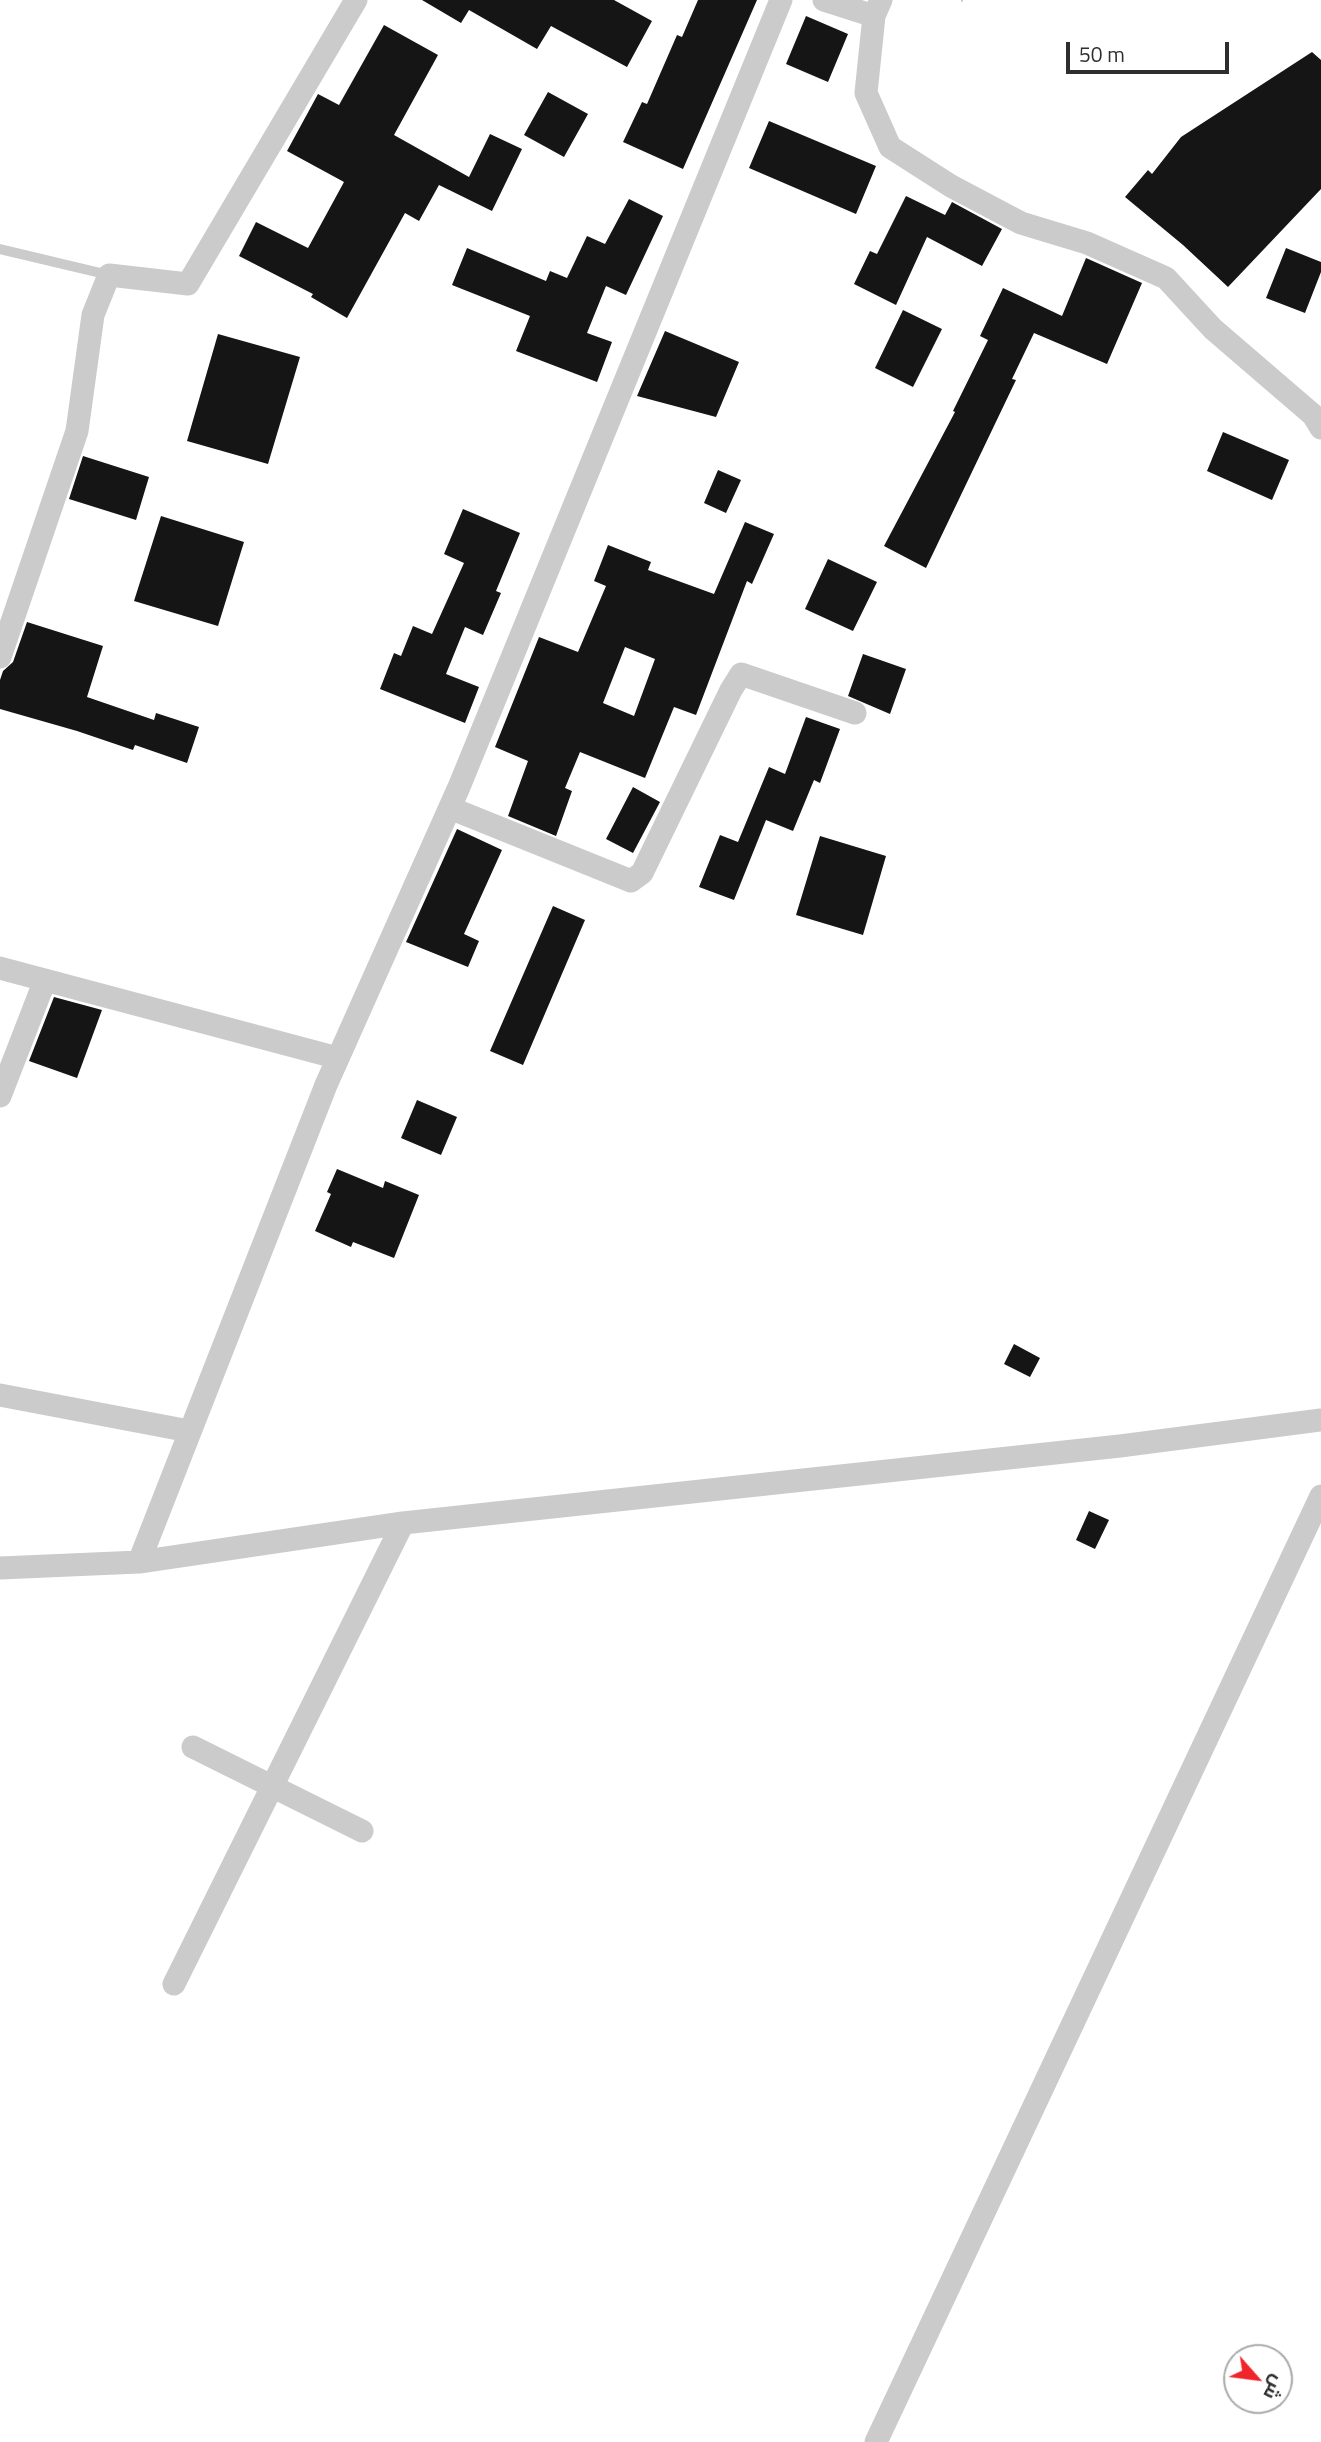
<!DOCTYPE html>
<html>
<head>
<meta charset="utf-8">
<style>
  body { margin:0 }
  #map { position:relative; width:1321px; height:2442px; overflow:hidden; background:#fff; font-family:"Titillium Web",Cairo,sans-serif }
  canvas { display:block }
  .north { position:absolute; left:1223px; top:2344px; width:70px; height:70px; box-sizing:border-box; background:#fff; border:2px solid #ababab; border-radius:50%; rotate:118deg; font-size:19px; font-weight:700; line-height:28px; text-align:center; color:#2e2e2e }
  .north::after { content:''; display:block; margin:auto; width:24px; height:32px; background:#f1242b; clip-path:polygon(50% 0,100% 100%,50% 72%,0 100%) }
  .scale { position:absolute; left:1066px; top:42px; width:163px; height:32px; box-sizing:border-box; border:4px solid #2e2e2e; border-top:0; padding-left:9px; font-size:21px; line-height:24px; white-space:nowrap; color:#2e2e2e; -webkit-text-stroke:5px #fff; paint-order:stroke }
</style>
</head>
<body>
<div id="map">
<canvas width="1321" height="2442"></canvas>
<div class="north">ش</div>
<div class="scale">50 m</div>
</div>
<script>
const context = document.querySelector('canvas').getContext('2d');
context.lineJoin = 'round';
function fill(path, color) {
  context.fillStyle = color;
  context.fill(path, 'evenodd');
}
function shape(rows) {
  const path = new Path2D();
  for (const r of rows) {
    path.moveTo(r[0], r[1]);
    for (let i = 2; i < r.length; i += 2) path.lineTo(r[i], r[i + 1]);
  }
  return path;
}
function trace(path, color, width, dash) {
  context.strokeStyle = color;
  context.lineWidth = width;
  context.lineCap = dash ? 'butt' : 'round';
  context.setLineDash(dash || []);
  context.stroke(path);
}
const building = shape([
  [422,0,614,0,652,21,627,67,551,26,537,49,469,10,461,23],
  [698,0,757,0,683,169,623,142,642,102,647,104,677,35,682,37],
  [806,16,848,34,828,82,786,64],
  [384,25,438,55,394,135,469,177,490,134,522,149,492,211,439,185,419,221,405,213,347,318,311,297,313,294,239,256,256,222,308,248,344,182,287,151,318,94,339,105],
  [1312,52,1321,60,1321,189,1228,287,1183,245,1125,197,1148,170,1152,174,1181,137],
  [548,92,588,114,564,157,524,135],
  [769,121,876,166,856,214,749,168],
  [906,196,945,215,952,202,1002,229,982,266,927,237,896,305,854,284,870,251,877,254],
  [629,199,663,216,626,295,606,286,587,333,612,342,597,382,516,351,530,316,452,285,467,248,546,281,550,271,567,278,587,236,605,244],
  [1286,248,1321,262,1321,272,1305,313,1266,298],
  [1086,258,1142,283,1107,364,1034,333,1012,379,1016,380,926,568,884,546,955,412,953,411,988,340,980,336,1003,288,1062,316],
  [903,310,942,329,913,387,875,368],
  [665,331,739,362,716,417,637,396],
  [218,334,300,357,268,464,187,441],
  [1223,432,1289,460,1272,500,1207,471],
  [83,456,149,477,136,520,69,499],
  [718,470,741,480,726,513,704,503],
  [463,509,520,533,496,591,501,593,483,635,465,627,446,674,479,687,465,723,380,689,394,653,401,656,413,626,432,634,464,563,444,554],
  [161,516,244,542,218,626,134,601],
  [745,522,774,534,752,584,747,581,696,715,674,707,645,778,580,752,565,788,572,791,556,836,508,816,528,761,495,747,539,637,578,652,606,586,594,581,608,545,651,562,648,570,714,594],
  [625,647,655,659,634,716,603,703],
  [828,559,877,582,853,631,805,609],
  [27,622,103,646,87,697,154,720,156,713,199,727,187,763,135,745,133,750,77,731,0,709,0,680,3,671,13,662],
  [863,654,906,669,890,714,848,696],
  [806,717,840,729,820,783,814,780,793,831,766,820,734,900,699,887,720,835,738,842,769,767,785,774],
  [633,787,660,802,633,853,606,839],
  [457,829,502,850,464,934,479,941,468,967,406,942],
  [820,836,886,856,863,935,796,915],
  [553,906,585,920,523,1065,490,1051],
  [54,997,102,1010,77,1078,29,1061],
  [417,1100,457,1117,441,1155,401,1138],
  [337,1169,383,1188,385,1181,419,1195,394,1258,353,1242,351,1247,315,1231,331,1194,327,1192],
  [1014,1344,1040,1358,1030,1377,1004,1364],
  [1089,1511,1109,1520,1095,1549,1076,1540]
]);
const path = shape([
  [961,0,963,0]
]);
const lane = shape([
  [0,249,109,275]
]);
const street = shape([
  [824,0,874,16],
  [881,0,874,16,866,93,890,147,951,186,1021,223,1087,243,1166,278,1213,329,1313,415,1321,428],
  [0,657,77,431,93,315,109,275,188,284,356,0],
  [450,808,631,881,642,873,731,690,741,674,855,713],
  [0,968,338,1058],
  [0,1096,45,980],
  [0,1395,189,1431],
  [139,1562,326,1085,459,787,781,0],
  [0,1568,139,1562,403,1523,1120,1446,1321,1420],
  [193,1747,362,1831],
  [174,1984,403,1523],
  [876,2442,1321,1496]
]);
fill(building, '#151515');
trace(path, '#cbcbcb', 3.5, [3.5, 3.5]);
trace(lane, '#cbcbcb', 10);
trace(street, '#cbcbcb', 23);
</script>
</body>
</html>
